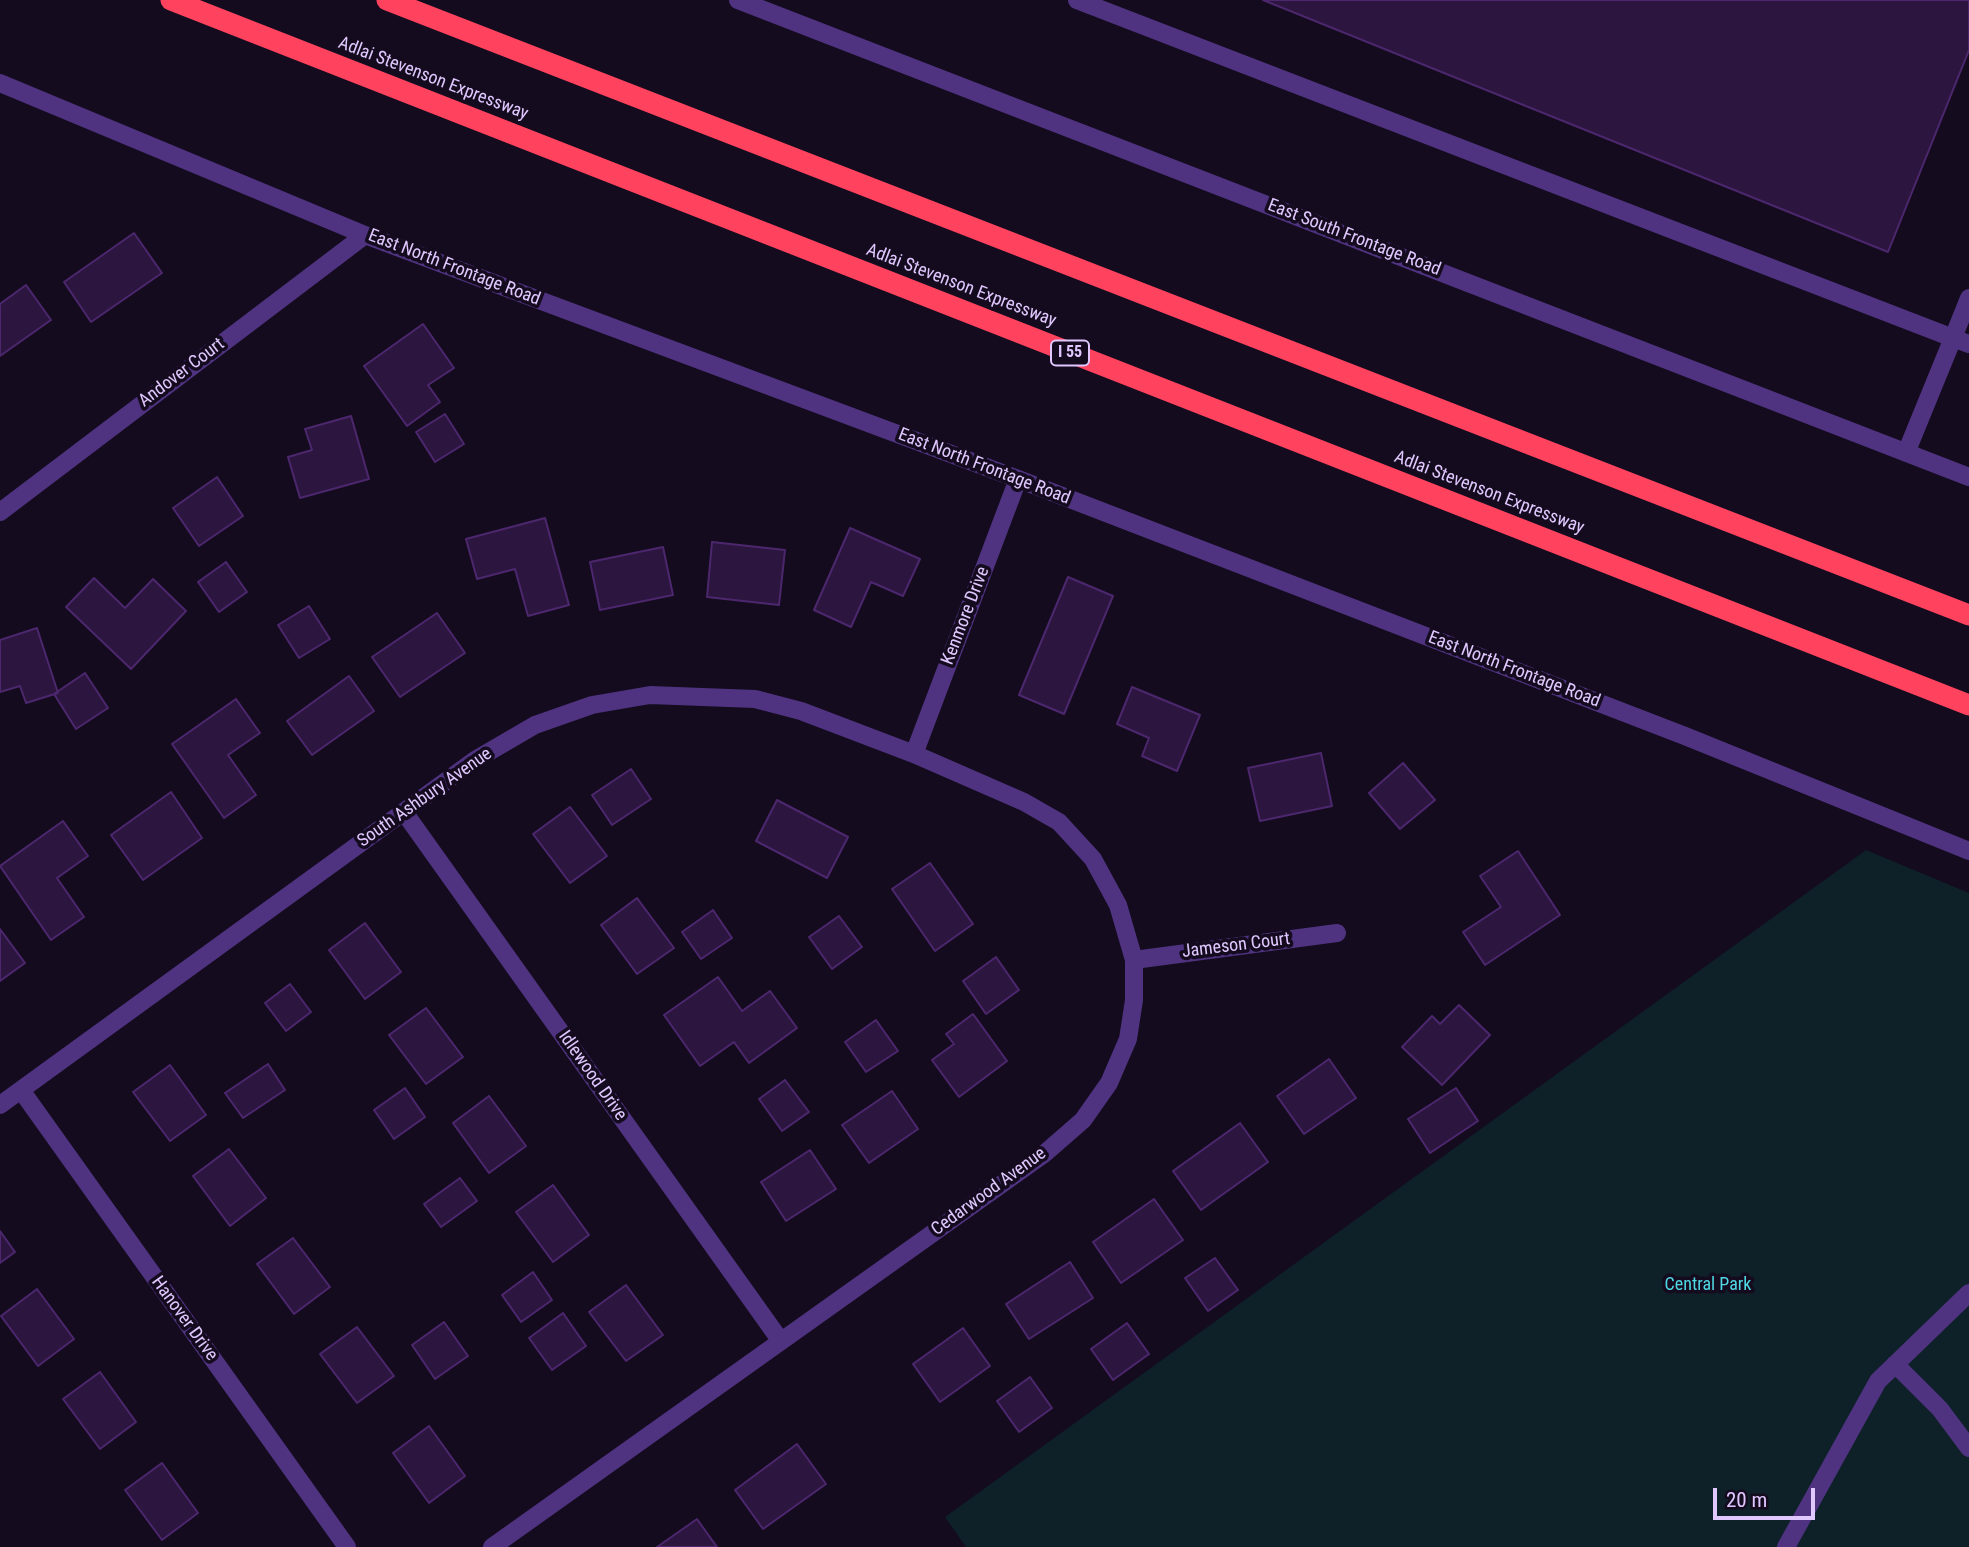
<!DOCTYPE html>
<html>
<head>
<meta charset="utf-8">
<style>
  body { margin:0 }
  #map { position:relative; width:1969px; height:1547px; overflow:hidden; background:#140b1e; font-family:"Roboto Condensed",sans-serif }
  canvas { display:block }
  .scale { position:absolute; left:1713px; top:1488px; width:102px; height:32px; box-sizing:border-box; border:4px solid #e0c8ff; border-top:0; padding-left:9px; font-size:21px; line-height:24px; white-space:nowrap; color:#e0c8ff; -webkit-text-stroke:5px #140b1e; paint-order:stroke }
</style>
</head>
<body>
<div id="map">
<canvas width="1969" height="1547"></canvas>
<div class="scale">20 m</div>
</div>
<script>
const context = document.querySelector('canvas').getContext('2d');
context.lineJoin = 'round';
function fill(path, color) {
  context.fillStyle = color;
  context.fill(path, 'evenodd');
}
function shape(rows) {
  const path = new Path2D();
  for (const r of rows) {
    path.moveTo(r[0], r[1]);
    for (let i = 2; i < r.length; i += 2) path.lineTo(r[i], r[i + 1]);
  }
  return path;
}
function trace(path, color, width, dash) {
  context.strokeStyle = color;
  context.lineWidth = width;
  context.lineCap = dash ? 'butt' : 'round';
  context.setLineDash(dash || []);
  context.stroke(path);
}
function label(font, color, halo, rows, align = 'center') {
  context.font = font + ' "Roboto Condensed",sans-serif';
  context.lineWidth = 7;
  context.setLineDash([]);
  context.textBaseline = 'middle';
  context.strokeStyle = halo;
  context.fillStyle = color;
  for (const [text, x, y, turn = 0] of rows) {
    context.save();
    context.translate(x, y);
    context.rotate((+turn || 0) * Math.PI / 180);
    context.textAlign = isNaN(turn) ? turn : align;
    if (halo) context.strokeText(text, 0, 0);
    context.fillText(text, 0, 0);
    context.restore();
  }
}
const green = shape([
  [1866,850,1969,893,1969,1547,966,1547,945,1517]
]);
const building = shape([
  [1263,0,1969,0,1969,50,1888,252,1263,0],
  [134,233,162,273,91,322,64,282,134,233],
  [26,285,51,320,0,356,0,304,26,285],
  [423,324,454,368,428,385,440,402,407,426,364,366,423,324],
  [445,414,464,444,435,462,416,432,445,414],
  [351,416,369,479,300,498,288,457,312,450,305,429,351,416],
  [217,477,243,516,199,546,173,508,217,477],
  [545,518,569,605,528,616,515,569,477,579,466,539,545,518],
  [850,528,920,559,903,596,871,582,851,627,814,610,850,528],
  [712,542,785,550,779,605,707,597,712,542],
  [663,547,673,595,600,610,590,562,663,547],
  [226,562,247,592,219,612,198,582,226,562],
  [1068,577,1113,596,1064,714,1019,695,1068,577],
  [94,578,125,608,153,579,186,611,131,669,66,607,94,578],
  [309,606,330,639,299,658,278,625,309,606],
  [437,613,465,653,400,697,372,657,437,613],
  [37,628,58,693,26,703,20,686,0,692,0,640,37,628],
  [85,673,108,708,76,729,54,694,85,673],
  [349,676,374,711,312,755,287,721,349,676],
  [1132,687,1200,715,1177,771,1142,756,1149,738,1117,724,1132,687],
  [236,699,260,733,228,755,256,795,224,818,172,744,236,699],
  [1321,753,1332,806,1260,821,1248,768,1321,753],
  [1403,763,1435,800,1400,829,1369,793,1403,763],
  [631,769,651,799,612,825,592,795,631,769],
  [171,792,202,838,143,880,111,835,171,792],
  [777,800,848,837,827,878,756,841,777,800],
  [570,807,607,856,570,883,533,834,570,807],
  [63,821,88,856,57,878,84,917,51,940,0,866,63,821],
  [1518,851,1560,915,1485,965,1463,932,1501,907,1480,876,1518,851],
  [930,863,973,924,935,951,892,889,930,863],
  [637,898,674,948,637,974,601,925,637,898],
  [713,910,732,938,701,959,682,932,713,910],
  [839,916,862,947,832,969,809,937,839,916],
  [365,923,401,972,365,999,329,950,365,923],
  [0,929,25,963,0,981,0,929],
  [996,957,1019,990,986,1014,963,981,996,957],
  [718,977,742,1011,770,991,797,1028,749,1063,734,1042,700,1066,664,1015,718,977],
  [290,984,311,1012,286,1031,265,1003,290,984],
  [1459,1005,1490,1035,1442,1085,1402,1047,1432,1016,1440,1024,1459,1005],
  [426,1008,463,1057,426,1084,389,1035,426,1008],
  [973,1014,1007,1061,959,1097,932,1060,954,1044,946,1034,973,1014],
  [876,1020,898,1051,866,1072,845,1042,876,1020],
  [1329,1059,1356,1098,1304,1134,1277,1096,1329,1059],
  [268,1064,285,1090,243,1118,225,1093,268,1064],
  [170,1065,206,1115,170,1141,133,1092,170,1065],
  [785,1080,809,1112,782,1131,759,1099,785,1080],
  [405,1088,425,1117,394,1139,374,1110,405,1088],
  [1456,1088,1478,1121,1430,1153,1408,1119,1456,1088],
  [892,1091,918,1129,869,1163,842,1125,892,1091],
  [489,1096,526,1146,489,1173,453,1123,489,1096],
  [1240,1123,1268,1162,1201,1210,1173,1171,1240,1123],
  [229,1149,266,1198,230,1226,193,1176,229,1149],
  [810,1150,836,1189,786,1221,761,1182,810,1150],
  [460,1178,477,1201,441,1227,424,1204,460,1178],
  [553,1185,589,1235,553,1262,516,1212,553,1185],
  [1154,1199,1183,1240,1121,1283,1093,1242,1154,1199],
  [0,1231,15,1252,0,1263,0,1231],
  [293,1238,330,1287,294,1314,257,1264,293,1238],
  [1215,1258,1238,1290,1208,1311,1185,1278,1215,1258],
  [1070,1262,1093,1298,1029,1339,1006,1304,1070,1262],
  [533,1272,552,1300,521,1322,502,1295,533,1272],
  [626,1285,663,1335,626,1361,589,1312,626,1285],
  [37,1289,74,1339,38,1366,1,1316,37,1289],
  [563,1313,586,1346,552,1370,529,1338,563,1313],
  [444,1322,468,1356,435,1379,412,1345,444,1322],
  [1127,1323,1149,1354,1113,1380,1091,1349,1127,1323],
  [357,1327,394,1376,357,1403,320,1354,357,1327],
  [963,1328,990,1366,940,1402,913,1364,963,1328],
  [100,1372,136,1422,100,1449,63,1399,100,1372],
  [1030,1377,1052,1408,1019,1432,997,1401,1030,1377],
  [429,1426,465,1476,429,1503,393,1453,429,1426],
  [797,1444,826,1484,763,1529,735,1490,797,1444],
  [162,1463,198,1513,162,1540,125,1490,162,1463],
  [697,1519,717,1547,657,1547,697,1519]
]);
const minor = shape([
  [738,0,1969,477],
  [1077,0,1953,338,1969,298],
  [0,83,365,235,1018,479,1685,736,1969,851],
  [1906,453,1953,338,1969,344],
  [0,512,365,235],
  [914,754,1018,479],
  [404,812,780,1340],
  [1134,960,1337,933],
  [21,1090,347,1547],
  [0,1105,475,760,535,725,592,705,650,695,755,699,801,711,914,754,1024,802,1059,822,1093,859,1118,905,1134,960,1134,1000,1128,1039,1109,1083,1083,1120,1044,1154,492,1547],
  [1895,1364,1940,1409,1969,1448],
  [1786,1547,1878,1381,1969,1293]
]);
const highway = shape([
  [171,0,1969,705],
  [387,0,1969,615]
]);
const shields = [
  [1070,353,38]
];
const shieldNames = [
  ["I 55",1070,353]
];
const streetNames = [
  ["Adlai Stevenson Expressway",433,79,21],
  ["East South Frontage Road",1354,238,21],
  ["East North Frontage Road",454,268,21],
  ["Adlai Stevenson Expressway",961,286,21],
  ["Andover Court",182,373,-37],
  ["East North Frontage Road",984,467,21],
  ["Adlai Stevenson Expressway",1489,493,21],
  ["Kenmore Drive",966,616,-69],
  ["East North Frontage Road",1514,670,21],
  ["South Ashbury Avenue",425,798,-35],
  ["Jameson Court",1236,946,-7],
  ["Idlewood Drive",592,1076,55],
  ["Cedarwood Avenue",989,1192,-36],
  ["Hanover Drive",184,1319,54]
];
const parkNames = [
  ["Central Park",1708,1285]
];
fill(green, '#0e2028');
fill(building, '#2c1640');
trace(building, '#4c276d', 2);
trace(minor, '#4f3380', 18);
trace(highway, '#ff435f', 21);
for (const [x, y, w] of shields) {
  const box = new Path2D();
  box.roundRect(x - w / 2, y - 12.5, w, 25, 5);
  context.fillStyle = '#140b1e';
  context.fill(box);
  trace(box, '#e0c8ff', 2);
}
label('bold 16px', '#e0c8ff', null, shieldNames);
label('18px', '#e0c8ff', '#140b1e', streetNames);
label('18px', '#4fd8e4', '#140b1e', parkNames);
</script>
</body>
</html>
